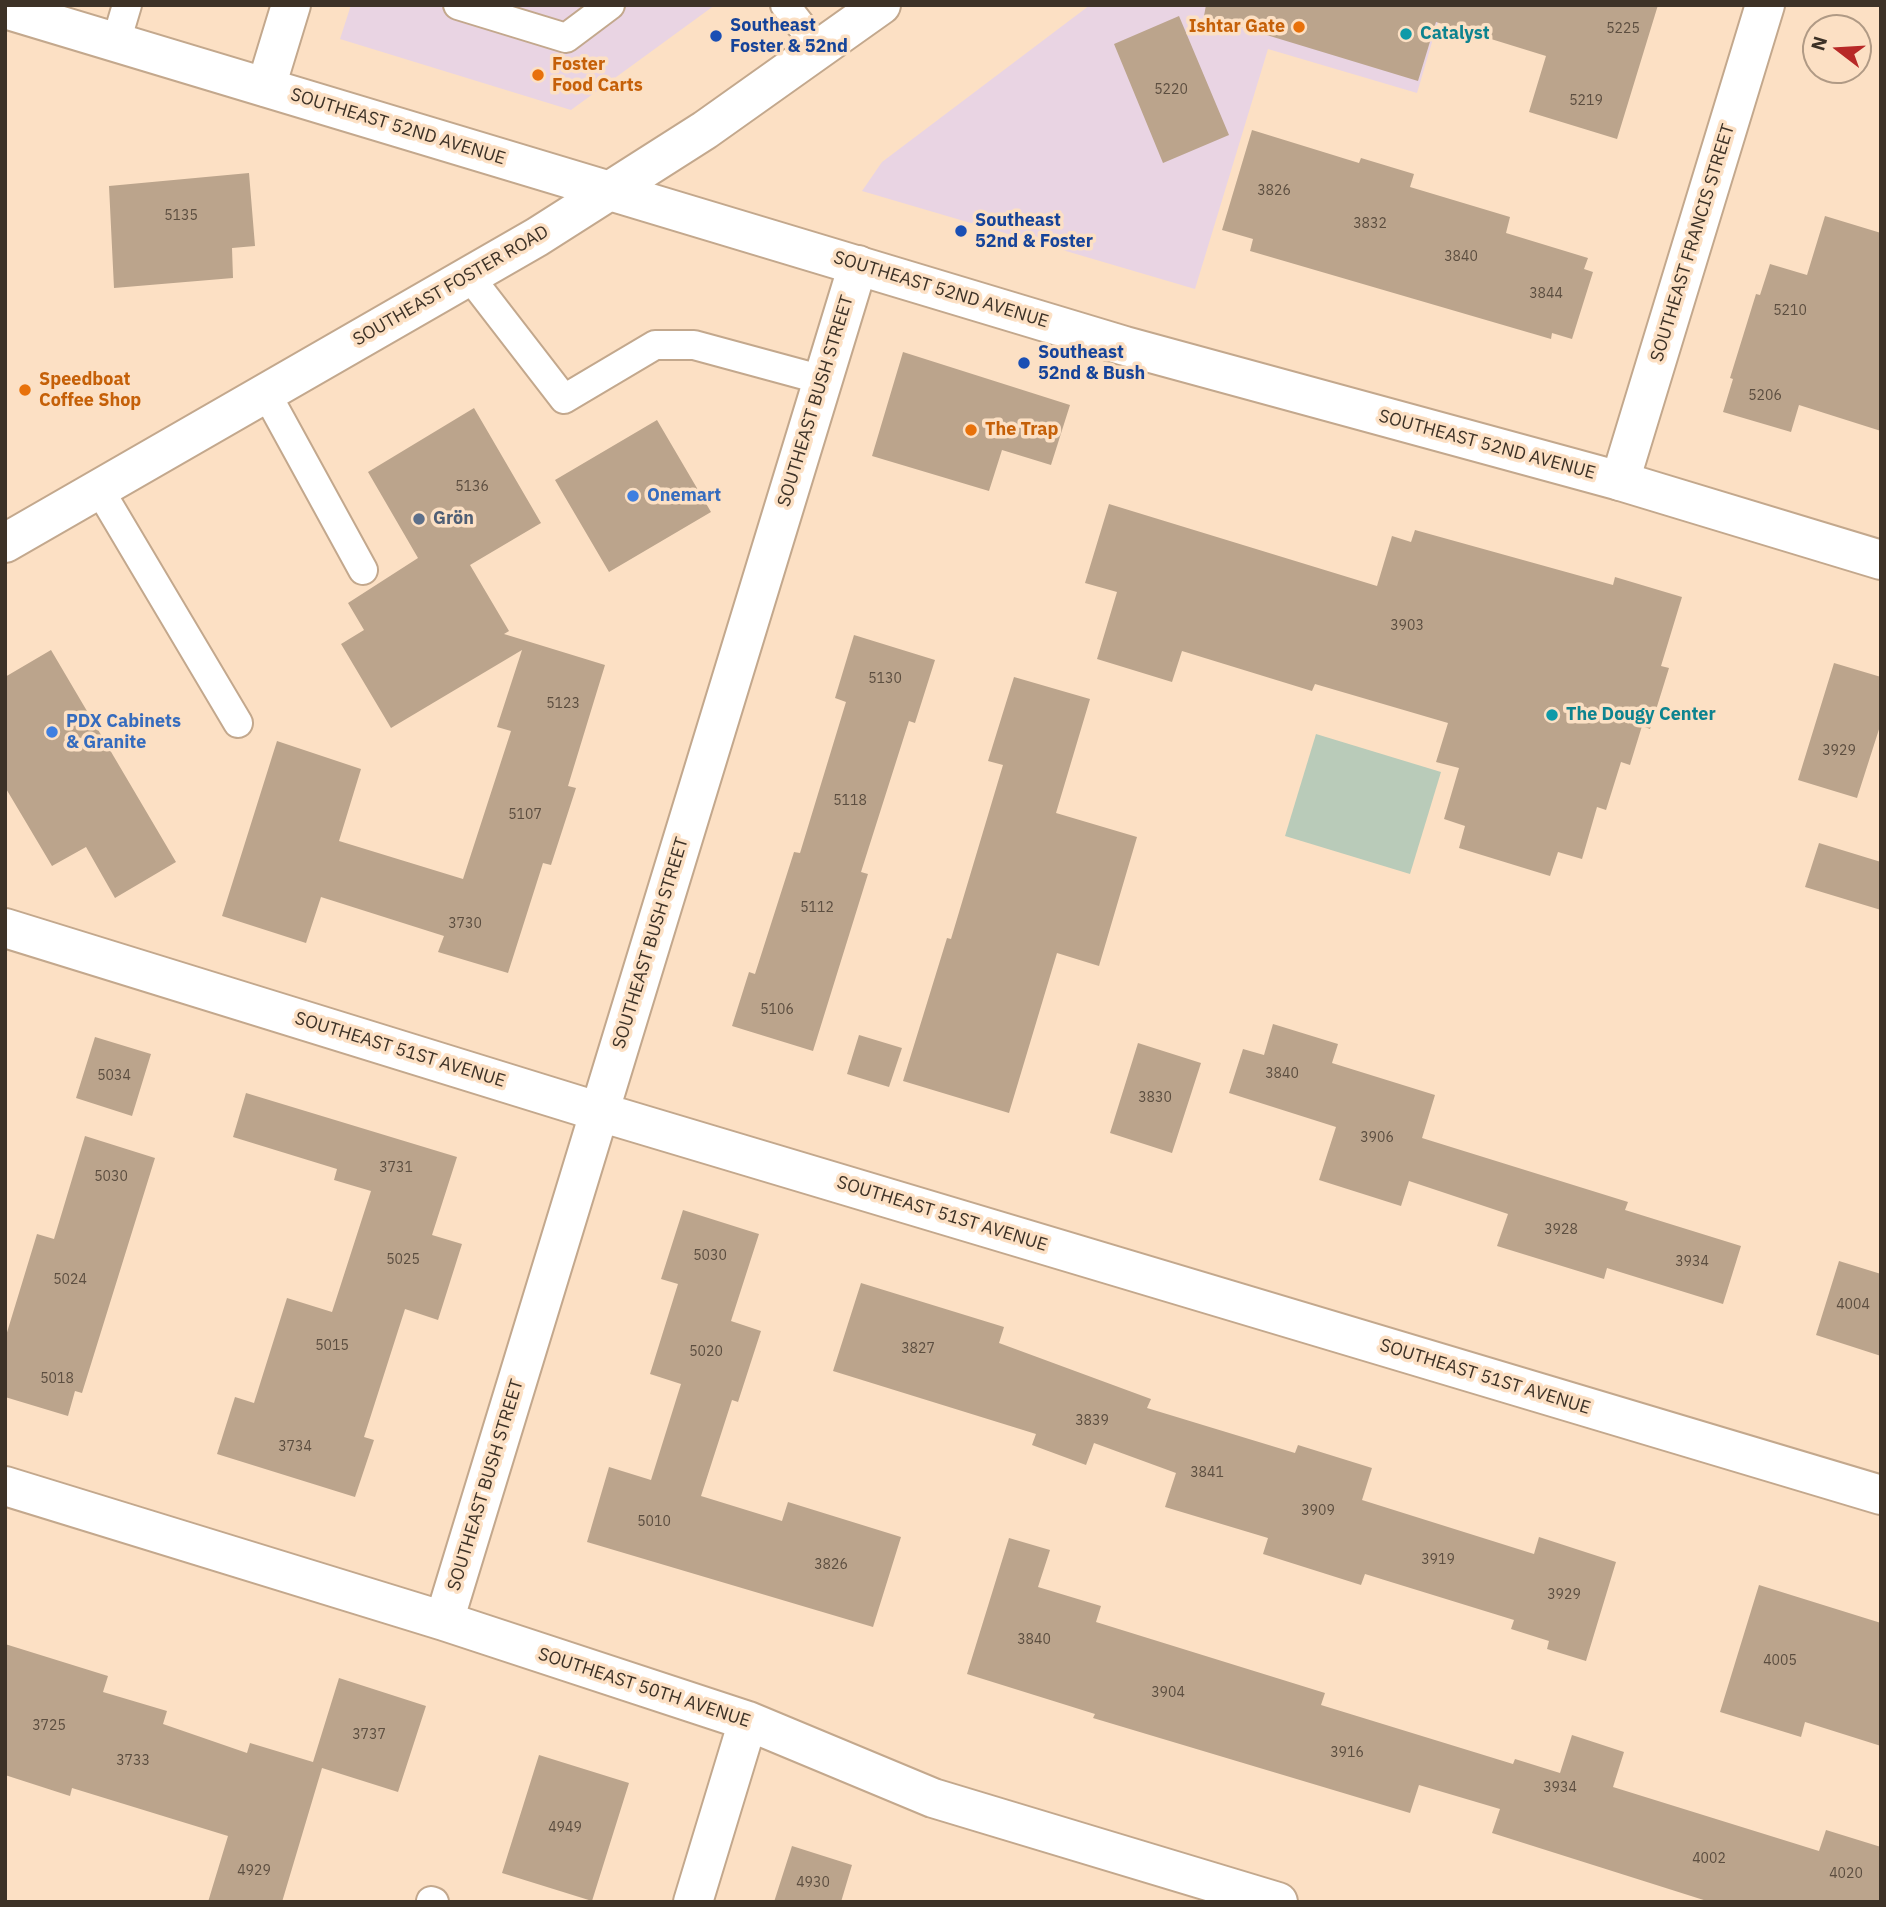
<!DOCTYPE html>
<html>
<head>
<meta charset="utf-8">
<style>
  body { margin:0 }
  #map { position:relative; width:1886px; height:1907px; overflow:hidden; background:#fce0c4; font-family:"IBM Plex Sans",sans-serif }
  canvas { display:block }
  .frame { position:absolute; inset:0; border:7px solid #3d3227; pointer-events:none }
  .north { position:absolute; left:1802px; top:14px; width:70px; height:70px; box-sizing:border-box; background:#fce0c4; border:2px solid #b09a85; border-radius:50%; rotate:287deg; font-size:19px; font-weight:700; line-height:28px; text-align:center; color:#3d3227 }
  .north::after { content:''; display:block; margin:auto; width:24px; height:32px; background:#b82927; clip-path:polygon(50% 0,100% 100%,50% 72%,0 100%) }
</style>
</head>
<body>
<div id="map">
<canvas width="1886" height="1907"></canvas>
<div class="frame"></div>
<div class="north">N</div>
</div>
<script>
const context = document.querySelector('canvas').getContext('2d');
context.lineJoin = 'round';
function fill(path, color) {
  context.fillStyle = color;
  context.fill(path, 'evenodd');
}
function shape(rows) {
  const path = new Path2D();
  for (const r of rows) {
    path.moveTo(r[0], r[1]);
    for (let i = 2; i < r.length; i += 2) path.lineTo(r[i], r[i + 1]);
  }
  return path;
}
function trace(path, color, width, dash) {
  context.strokeStyle = color;
  context.lineWidth = width;
  context.lineCap = dash ? 'butt' : 'round';
  context.setLineDash(dash || []);
  context.stroke(path);
}
function label(font, color, halo, rows, align = 'center') {
  context.font = font + ' "IBM Plex Sans",sans-serif';
  context.lineWidth = 7;
  context.setLineDash([]);
  context.textBaseline = 'middle';
  context.strokeStyle = halo;
  context.fillStyle = color;
  for (const [text, x, y, turn = 0] of rows) {
    context.save();
    context.translate(x, y);
    context.rotate((+turn || 0) * Math.PI / 180);
    context.textAlign = isNaN(turn) ? turn : align;
    if (halo) context.strokeText(text, 0, 0);
    context.fillText(text, 0, 0);
    context.restore();
  }
}
const commercial = shape([
  [351,5,715,5,571,110,340,39],
  [1090,5,1443,5,1417,93,1268,49,1195,289,862,191,882,162]
]);
const green = shape([
  [1316,734,1441,772,1410,874,1285,836]
]);
const building = shape([
  [1206,5,1658,5,1617,139,1529,112,1546,56,1436,22,1418,81,1204,16],
  [1179,16,1229,135,1163,163,1114,44],
  [1252,130,1359,163,1361,158,1414,174,1410,187,1510,217,1506,233,1588,258,1584,269,1593,272,1572,339,1552,333,1551,339,1250,251,1253,239,1222,230],
  [249,173,255,246,232,248,233,278,114,288,109,186],
  [1825,216,1881,233,1881,431,1799,405,1791,432,1723,412,1733,379,1730,378,1756,294,1760,295,1770,264,1807,275],
  [903,352,1070,405,1051,465,1002,450,989,491,872,456],
  [474,408,541,523,470,565,509,631,504,634,605,665,568,786,576,788,551,865,543,863,508,973,438,952,444,936,321,897,306,943,222,916,277,741,361,769,339,841,463,879,511,731,497,727,522,650,391,728,341,644,364,630,348,603,418,558,368,472],
  [657,420,711,512,609,572,555,480],
  [1109,504,1377,586,1392,536,1411,542,1415,530,1613,585,1615,577,1682,597,1661,666,1669,668,1650,729,1642,726,1630,765,1621,762,1606,810,1597,807,1582,859,1558,852,1550,876,1459,848,1465,826,1444,819,1459,768,1436,762,1448,723,1315,684,1312,691,1182,651,1172,682,1097,659,1117,592,1085,583],
  [854,635,935,660,915,723,909,721,861,872,868,874,813,1051,732,1026,749,972,755,974,794,852,800,853,846,702,835,698],
  [51,650,176,862,115,898,86,847,52,866,5,787,5,677],
  [1834,663,1881,677,1881,723,1857,798,1798,780],
  [1014,677,1090,699,1056,813,1137,837,1099,966,1057,953,1009,1113,903,1081,947,938,951,939,1003,765,988,761],
  [1819,843,1881,862,1881,910,1805,887],
  [1273,1024,1338,1044,1332,1063,1435,1095,1422,1138,1628,1202,1625,1210,1741,1246,1723,1304,1607,1268,1604,1279,1497,1246,1508,1214,1409,1181,1401,1206,1319,1180,1336,1127,1229,1093,1243,1049,1264,1055],
  [859,1035,902,1048,889,1087,847,1074],
  [95,1037,151,1054,132,1116,76,1098],
  [1138,1043,1201,1063,1172,1153,1110,1133],
  [246,1093,457,1157,432,1235,462,1244,438,1320,405,1309,364,1437,374,1440,355,1497,217,1454,235,1397,254,1403,287,1298,332,1312,371,1191,334,1180,337,1169,233,1137],
  [85,1136,155,1158,82,1393,75,1391,68,1416,5,1397,5,1339,37,1234,54,1239],
  [683,1210,759,1234,731,1321,761,1331,738,1402,732,1400,701,1496,782,1521,788,1502,901,1537,873,1627,587,1542,609,1467,651,1480,681,1384,650,1374,678,1284,661,1279],
  [1839,1261,1881,1274,1881,1356,1816,1335],
  [861,1283,1004,1327,999,1343,1151,1399,1147,1408,1295,1453,1298,1445,1372,1468,1362,1500,1534,1554,1539,1537,1616,1562,1586,1661,1547,1649,1549,1641,1511,1629,1514,1620,1365,1574,1361,1585,1263,1554,1268,1538,1165,1507,1176,1473,1094,1443,1086,1465,1032,1445,1036,1434,833,1371],
  [1009,1538,1050,1550,1038,1587,1101,1606,1096,1622,1325,1693,1321,1705,1513,1764,1515,1759,1560,1773,1572,1735,1624,1752,1613,1787,1819,1851,1826,1830,1881,1847,1881,1902,1710,1902,1492,1833,1500,1809,1419,1785,1410,1813,1093,1718,1095,1714,967,1674],
  [1759,1585,1881,1623,1881,1746,1805,1722,1801,1737,1720,1712],
  [5,1644,108,1676,103,1692,167,1711,163,1724,247,1753,250,1743,313,1762,339,1678,426,1706,398,1792,322,1768,282,1902,208,1902,228,1836,72,1788,70,1796,5,1775],
  [539,1755,629,1783,592,1901,502,1873],
  [792,1846,852,1865,841,1902,774,1902]
]);
const service = shape([
  [458,5,566,38,610,5],
  [785,5,819,49],
  [116,42,127,5],
  [469,276,564,399,655,345,694,345,823,380],
  [266,393,363,570],
  [99,489,238,723],
  [431,1901,434,1902]
]);
const minor = shape([
  [266,87,291,5],
  [1620,481,1765,5],
  [5,928,600,1112,1881,1495],
  [5,1486,444,1621,748,1721,933,1798,1278,1902],
  [444,1621,858,265],
  [693,1902,748,1721]
]);
const secondary = shape([
  [5,9,1125,346,1620,481,1881,560],
  [5,543,537,237,705,130,881,5]
]);
const markers = [
  [1299,27,7,"#e8710a"],
  [1406,34,7,"#0f9aa8"],
  [716,36,7,"#1a4fb4"],
  [538,75,7,"#e8710a"],
  [961,231,7,"#1a4fb4"],
  [1024,363,7,"#1a4fb4"],
  [25,390,7,"#e8710a"],
  [971,430,7,"#e8710a"],
  [633,496,7,"#3f7fe0"],
  [419,519,7,"#5c6f8a"],
  [1552,715,7,"#0f9aa8"],
  [52,732,7,"#3f7fe0"]
];
const numberNames = [
  ["5225",1623,29],
  ["5220",1171,90],
  ["5219",1586,101],
  ["3826",1274,191],
  ["5135",181,216],
  ["3832",1370,224],
  ["3840",1461,257],
  ["3844",1546,294],
  ["5210",1790,311],
  ["5206",1765,396],
  ["5136",472,487],
  ["3903",1407,626],
  ["5130",885,679],
  ["5123",563,704],
  ["3929",1839,751],
  ["5118",850,801],
  ["5107",525,815],
  ["5112",817,908],
  ["3730",465,924],
  ["5106",777,1010],
  ["3840",1282,1074],
  ["5034",114,1076],
  ["3830",1155,1098],
  ["3906",1377,1138],
  ["3731",396,1168],
  ["5030",111,1177],
  ["3928",1561,1230],
  ["5030",710,1256],
  ["5025",403,1260],
  ["3934",1692,1262],
  ["5024",70,1280],
  ["4004",1853,1305],
  ["5015",332,1346],
  ["3827",918,1349],
  ["5020",706,1352],
  ["5018",57,1379],
  ["3839",1092,1421],
  ["3734",295,1447],
  ["3841",1207,1473],
  ["3909",1318,1511],
  ["5010",654,1522],
  ["3919",1438,1560],
  ["3826",831,1565],
  ["3929",1564,1595],
  ["3840",1034,1640],
  ["4005",1780,1661],
  ["3904",1168,1693],
  ["3725",49,1726],
  ["3737",369,1735],
  ["3916",1347,1753],
  ["3733",133,1761],
  ["3934",1560,1788],
  ["4949",565,1828],
  ["4002",1709,1859],
  ["4929",254,1871],
  ["4020",1846,1874],
  ["4930",813,1883]
];
const transitNames = [
  ["Southeast",730,26],
  ["Foster & 52nd",730,47],
  ["Southeast",975,221],
  ["52nd & Foster",975,242],
  ["Southeast",1038,353],
  ["52nd & Bush",1038,374]
];
const foodNames = [
  ["Ishtar Gate",1285,27,"right"],
  ["Foster",552,65],
  ["Food Carts",552,86],
  ["Speedboat",39,380],
  ["Coffee Shop",39,401],
  ["The Trap",985,430]
];
const cultureNames = [
  ["Catalyst",1420,34],
  ["The Dougy Center",1566,715]
];
const streetNames = [
  ["SOUTHEAST 52ND AVENUE",398,127,17],
  ["SOUTHEAST FRANCIS STREET",1693,243,-73],
  ["SOUTHEAST FOSTER ROAD",451,286,-30],
  ["SOUTHEAST 52ND AVENUE",941,290,17],
  ["SOUTHEAST BUSH STREET",816,401,-73],
  ["SOUTHEAST 52ND AVENUE",1487,445,15],
  ["SOUTHEAST BUSH STREET",651,943,-73],
  ["SOUTHEAST 51ST AVENUE",400,1050,17],
  ["SOUTHEAST 51ST AVENUE",942,1214,17],
  ["SOUTHEAST 51ST AVENUE",1485,1377,17],
  ["SOUTHEAST BUSH STREET",486,1485,-73],
  ["SOUTHEAST 50TH AVENUE",644,1688,18]
];
const shopNames = [
  ["Onemart",647,496],
  ["PDX Cabinets",66,722],
  ["& Granite",66,743]
];
const serviceNames = [
  ["Grön",433,519]
];
fill(commercial, '#e9d4e3');
fill(green, '#b9cbb9');
fill(building, '#bba48c');
trace(service, '#c3a88d', 32);
trace(minor, '#c3a88d', 42);
trace(secondary, '#c3a88d', 42);
trace(service, '#fff', 28);
trace(minor, '#fff', 38);
trace(secondary, '#fff', 38);
for (const [x, y, r, color] of markers) {
  const dot = new Path2D();
  dot.arc(x, y, r, 0, 2 * Math.PI);
  context.fillStyle = color;
  context.fill(dot);
  trace(dot, '#fce0c4', 2.5);
}
label('14px', '#5c4e40', null, numberNames);
label('bold 18px', '#164399', '#fce0c4', transitNames, 'left');
label('bold 18px', '#c56008', '#fce0c4', foodNames, 'left');
label('bold 18px', '#0d838f', '#fce0c4', cultureNames, 'left');
label('18px', '#3d3227', '#fce0c4', streetNames);
label('bold 18px', '#366cbe', '#fce0c4', shopNames, 'left');
label('bold 18px', '#4e5e75', '#fce0c4', serviceNames, 'left');
</script>
</body>
</html>
